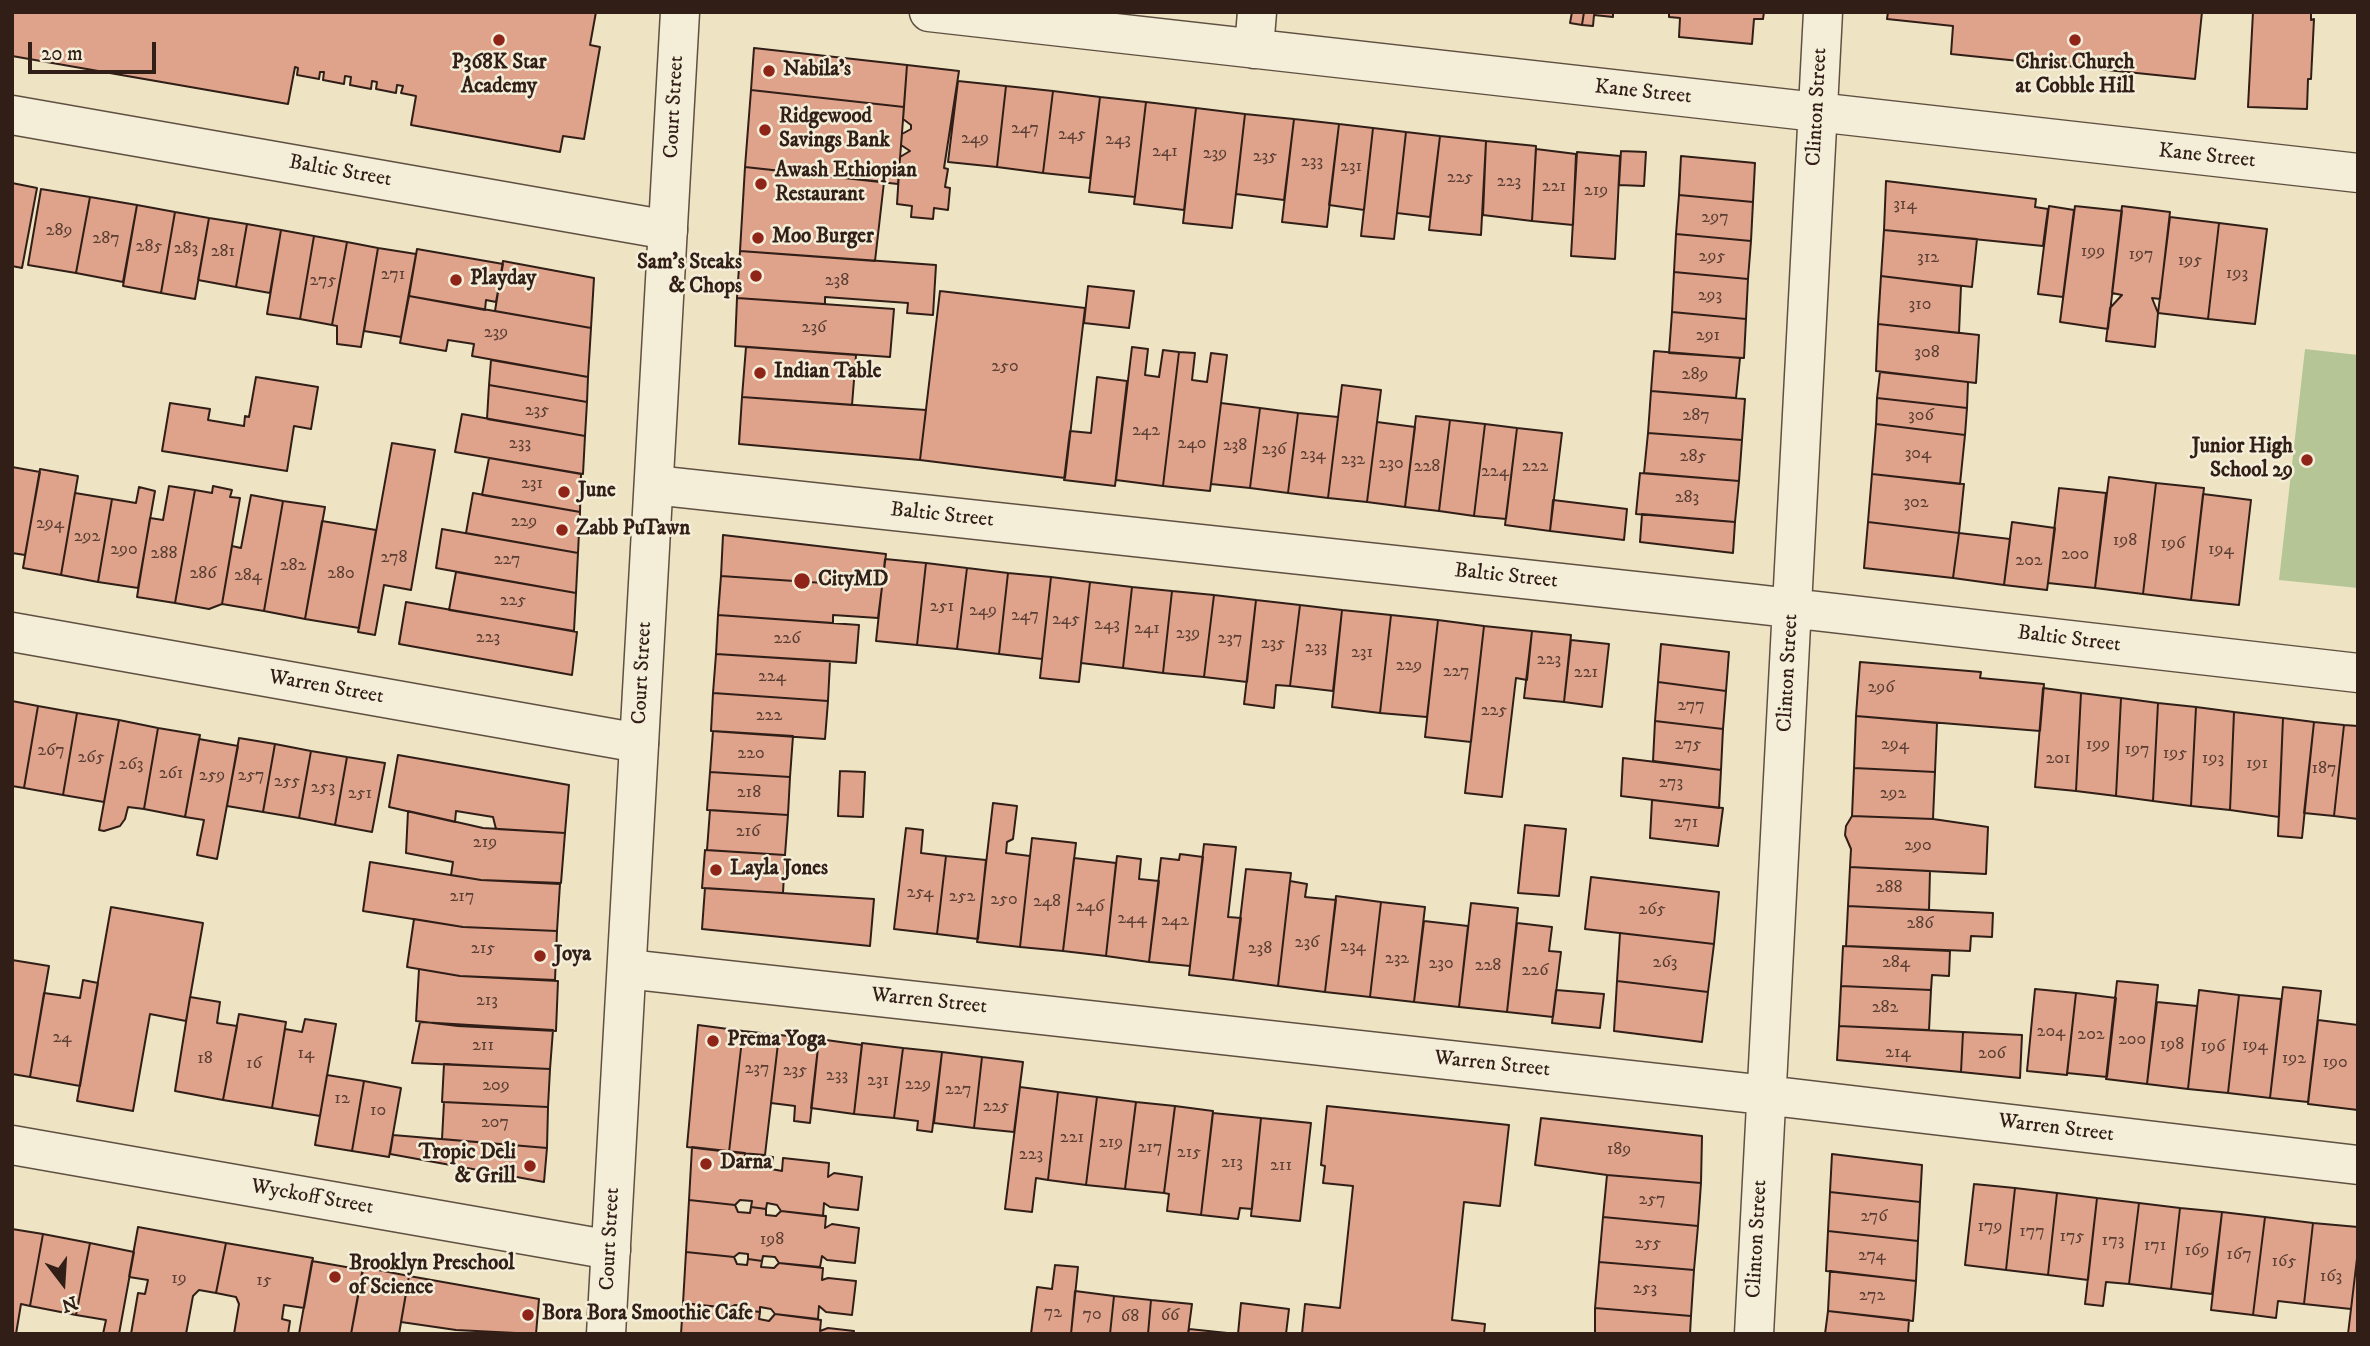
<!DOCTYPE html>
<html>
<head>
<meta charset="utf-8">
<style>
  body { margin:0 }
  #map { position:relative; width:2370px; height:1346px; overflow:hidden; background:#eee4c3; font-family:"IM FELL DW Pica",serif }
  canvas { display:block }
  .frame { position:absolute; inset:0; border:14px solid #301e17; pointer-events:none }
  .north { position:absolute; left:28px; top:1248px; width:70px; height:70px; -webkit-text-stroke:5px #f4edd8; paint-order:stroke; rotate:163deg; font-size:19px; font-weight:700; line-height:28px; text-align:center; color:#301e17 }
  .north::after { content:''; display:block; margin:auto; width:24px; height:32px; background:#301e17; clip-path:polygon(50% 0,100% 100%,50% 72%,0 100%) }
  .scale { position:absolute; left:28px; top:42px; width:128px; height:32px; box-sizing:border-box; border:4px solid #301e17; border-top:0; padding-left:9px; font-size:21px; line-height:24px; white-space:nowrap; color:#301e17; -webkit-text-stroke:5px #f4edd8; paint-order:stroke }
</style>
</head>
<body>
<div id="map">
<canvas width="2370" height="1346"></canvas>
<div class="frame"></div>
<div class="north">N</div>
<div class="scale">20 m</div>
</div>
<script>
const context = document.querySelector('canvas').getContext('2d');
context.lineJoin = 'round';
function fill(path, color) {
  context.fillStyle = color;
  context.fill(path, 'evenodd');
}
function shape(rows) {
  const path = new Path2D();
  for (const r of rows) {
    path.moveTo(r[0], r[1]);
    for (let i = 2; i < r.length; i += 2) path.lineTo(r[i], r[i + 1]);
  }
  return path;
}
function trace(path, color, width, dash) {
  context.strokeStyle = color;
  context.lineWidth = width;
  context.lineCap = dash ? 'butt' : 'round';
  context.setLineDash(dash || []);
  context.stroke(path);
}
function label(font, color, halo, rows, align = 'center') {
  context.font = font + ' "IM FELL DW Pica",serif';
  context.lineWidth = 5;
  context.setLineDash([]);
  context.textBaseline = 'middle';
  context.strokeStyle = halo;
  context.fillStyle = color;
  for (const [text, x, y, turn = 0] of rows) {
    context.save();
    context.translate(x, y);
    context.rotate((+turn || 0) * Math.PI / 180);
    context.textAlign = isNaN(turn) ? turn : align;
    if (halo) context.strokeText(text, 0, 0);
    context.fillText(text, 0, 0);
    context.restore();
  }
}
const green = shape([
  [2305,349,2358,355,2358,588,2279,580]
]);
const building = shape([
  [12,12,596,12,590,45,600,47,584,139,563,136,560,152,411,125,416,96,401,93,403,86,397,85,396,93,376,89,377,82,372,81,371,89,350,85,351,77,345,76,344,84,323,80,324,72,320,72,319,79,297,75,298,68,295,67,288,104,12,56,12,12],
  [1572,12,1584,12,1582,25,1570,23,1572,12],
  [1584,12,1613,12,1613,17,1594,15,1593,26,1582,25,1584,12],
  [1669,12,1764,12,1763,19,1754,19,1752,44,1679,37,1680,18,1669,17,1669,12],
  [1888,12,2202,12,2195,79,1951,54,1953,26,1887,19,1888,12],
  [2253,12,2311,12,2311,20,2314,19,2311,79,2308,79,2307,109,2248,107,2253,12],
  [754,48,907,65,904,107,751,90,754,48],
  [907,65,959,71,944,168,948,169,945,187,950,188,948,210,934,208,933,219,911,217,912,206,897,204,900,157,910,151,901,145,902,134,911,129,911,125,903,119,907,65],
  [958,81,1006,86,997,167,948,162,958,81],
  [1006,86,1053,91,1043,173,997,167,1006,86],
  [751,90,904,107,898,184,745,167,751,90],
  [1053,91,1100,97,1090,178,1043,173,1053,91],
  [1100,97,1146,102,1135,197,1089,192,1100,97],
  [1146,102,1196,108,1184,210,1134,204,1146,102],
  [1196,108,1245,114,1232,228,1183,223,1196,108],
  [1245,114,1294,119,1284,200,1236,194,1245,114],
  [1294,119,1339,124,1327,227,1282,222,1294,119],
  [1339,124,1373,128,1364,210,1329,205,1339,124],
  [1373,128,1406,132,1394,239,1361,236,1373,128],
  [1406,132,1440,136,1430,217,1397,213,1406,132],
  [1440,136,1486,141,1481,235,1429,230,1440,136],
  [1486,141,1536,146,1532,221,1483,215,1486,141],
  [1536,149,1576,154,1573,225,1532,221,1536,149],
  [1621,151,1646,152,1644,186,1619,185,1621,151],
  [1577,152,1620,156,1615,259,1571,256,1577,152],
  [1681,156,1755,163,1753,202,1679,195,1681,156],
  [745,167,884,182,875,261,740,251,745,167],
  [1886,181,2036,199,2035,207,2048,209,2043,246,1884,230,1886,181],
  [12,183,37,188,22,268,12,266,12,183],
  [41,189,90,197,76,273,28,265,41,189],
  [1679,195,1753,202,1751,241,1676,234,1679,195],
  [90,197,137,205,123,282,76,273,90,197],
  [137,205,175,212,161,293,123,286,137,205],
  [2049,206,2074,210,2063,297,2038,294,2049,206],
  [2075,206,2122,211,2108,329,2060,322,2075,206],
  [2122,206,2170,212,2160,299,2152,298,2158,313,2155,347,2106,341,2110,308,2122,295,2112,293,2122,206],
  [175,212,209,218,195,299,161,293,175,212],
  [2170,217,2219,223,2208,319,2158,313,2170,217],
  [209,218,247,224,236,287,198,280,209,218],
  [2219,223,2267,229,2255,324,2208,319,2219,223],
  [247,224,281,230,270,293,236,287,247,224],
  [281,230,314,236,300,319,267,314,281,230],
  [1884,230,1977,239,1972,287,1881,276,1884,230],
  [1676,234,1751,241,1748,279,1674,272,1676,234],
  [314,236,347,242,332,325,300,319,314,236],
  [347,242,378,248,361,347,337,344,337,326,332,325,347,242],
  [378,248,416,254,401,337,364,331,378,248],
  [417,249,503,264,496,302,486,300,485,310,409,296,417,249],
  [740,251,936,265,933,315,907,313,908,303,825,297,825,304,737,298,740,251],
  [503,261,594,278,591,328,495,311,503,261],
  [1674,272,1748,279,1746,319,1672,312,1674,272],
  [1881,276,1961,286,1959,333,1878,324,1881,276],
  [1088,286,1134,291,1129,328,1084,323,1088,286],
  [940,291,1085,308,1065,478,920,460,940,291],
  [409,296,591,328,588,377,472,356,474,344,448,340,446,351,400,343,409,296],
  [737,298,894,309,890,357,735,346,737,298],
  [1672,312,1746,319,1744,358,1669,353,1672,312],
  [1878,324,1979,335,1976,383,1876,371,1878,324],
  [746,347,856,355,852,405,742,397,746,347],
  [1132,347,1148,349,1145,375,1159,377,1163,350,1179,352,1163,486,1116,480,1132,347],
  [1654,351,1740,358,1736,398,1651,391,1654,351],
  [1179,352,1195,353,1192,380,1207,382,1211,353,1227,355,1210,491,1163,486,1179,352],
  [491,360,588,377,587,402,489,385,491,360],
  [1880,372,1968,382,1967,408,1877,398,1880,372],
  [256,377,318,387,311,429,294,426,287,471,162,451,170,403,210,409,208,420,244,426,245,416,249,417,256,377],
  [1097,377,1127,381,1115,486,1064,480,1070,431,1091,433,1097,377],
  [489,385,587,402,585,436,487,419,489,385],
  [1342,385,1381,390,1367,502,1328,498,1342,385],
  [1651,391,1745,399,1742,440,1648,433,1651,391],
  [742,397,926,410,920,460,739,444,742,397],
  [1877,398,1967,408,1965,435,1876,424,1877,398],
  [1221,403,1260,408,1250,488,1211,484,1221,403],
  [1260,408,1298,413,1288,493,1250,488,1260,408],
  [1298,413,1338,417,1328,498,1288,493,1298,413],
  [462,414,585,436,583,474,455,452,462,414],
  [1416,416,1450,420,1439,511,1405,507,1416,416],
  [1450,420,1485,424,1474,516,1439,511,1450,420],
  [1377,422,1415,427,1405,507,1367,502,1377,422],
  [1485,424,1517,428,1506,519,1474,516,1485,424],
  [1876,424,1965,435,1960,484,1872,474,1876,424],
  [1517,428,1562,433,1550,531,1505,525,1517,428],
  [1648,433,1742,440,1739,481,1644,473,1648,433],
  [392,443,435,450,411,590,384,585,375,635,358,632,392,443],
  [489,458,581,474,580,512,482,495,489,458],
  [12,467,40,472,25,555,12,553,12,467],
  [40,469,78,476,61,575,23,568,40,469],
  [1640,473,1739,481,1735,522,1636,514,1640,473],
  [1872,474,1964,484,1959,533,1868,522,1872,474],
  [2109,477,2156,483,2143,594,2095,588,2109,477],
  [2156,483,2204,488,2191,600,2143,594,2156,483],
  [169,486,195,490,175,603,137,597,150,518,163,520,169,486],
  [213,486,232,490,230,497,240,498,222,604,209,609,175,603,195,490,212,493,213,486],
  [139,487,155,491,138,588,98,582,112,499,136,503,139,487],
  [2059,488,2106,493,2095,588,2048,583,2059,488],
  [75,493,112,499,98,582,61,575,75,493],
  [473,493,580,512,578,553,466,533,473,493],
  [2203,494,2251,500,2239,605,2191,600,2203,494],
  [251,495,283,501,264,611,222,604,232,546,241,548,251,495],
  [1553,500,1627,509,1624,540,1550,531,1553,500],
  [283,501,325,507,305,619,264,611,283,501],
  [1642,514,1735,522,1733,553,1640,542,1642,514],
  [322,521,376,530,359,628,305,619,322,521],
  [1868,522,1959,533,1953,578,1864,568,1868,522],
  [2012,522,2055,528,2047,590,2004,585,2012,522],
  [442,529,578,553,576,593,436,568,442,529],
  [1959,533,2010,539,2004,585,1953,578,1959,533],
  [723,535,886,554,882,587,721,576,723,535],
  [885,559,926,563,917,645,876,641,885,559],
  [926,563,967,568,957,649,917,645,926,563],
  [967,568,1008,573,999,654,957,649,967,568],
  [456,572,576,593,574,631,449,610,456,572],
  [1008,573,1051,577,1042,659,999,654,1008,573],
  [721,576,882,587,878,618,833,615,833,623,718,615,721,576],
  [1051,577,1090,582,1079,682,1040,678,1051,577],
  [1090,582,1132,587,1123,668,1081,663,1090,582],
  [1132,587,1172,591,1163,673,1123,668,1132,587],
  [1172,591,1214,595,1204,677,1163,673,1172,591],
  [1214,595,1256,600,1247,682,1204,677,1214,595],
  [1256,600,1300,605,1290,686,1276,685,1274,708,1244,704,1256,600],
  [406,602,577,632,572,675,399,644,406,602],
  [1300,605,1342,610,1333,691,1290,686,1300,605],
  [1342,610,1391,615,1380,713,1332,707,1342,610],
  [718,615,859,625,856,663,716,654,718,615],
  [1391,615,1438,620,1427,717,1380,713,1391,615],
  [1438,620,1484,626,1471,742,1425,737,1438,620],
  [1484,626,1532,631,1527,680,1516,678,1502,797,1465,793,1484,626],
  [1532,631,1571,635,1564,702,1524,698,1532,631],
  [1571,640,1609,644,1602,707,1564,702,1571,640],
  [1661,644,1729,652,1726,691,1658,682,1661,644],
  [716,654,830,661,828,701,713,693,716,654],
  [1860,662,1981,672,1980,678,2044,684,2040,731,1856,716,1860,662],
  [1658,682,1726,691,1723,729,1655,721,1658,682],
  [2043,688,2081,693,2076,791,2035,787,2043,688],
  [713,693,828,701,825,739,711,731,713,693],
  [2081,693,2121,698,2116,796,2076,791,2081,693],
  [2121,698,2158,703,2153,801,2116,796,2121,698],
  [12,701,38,706,24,788,12,786,12,701],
  [2158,703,2196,707,2191,806,2153,801,2158,703],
  [38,706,77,713,63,795,24,788,38,706],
  [2196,707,2234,712,2230,810,2191,806,2196,707],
  [2234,712,2283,718,2279,817,2230,810,2234,712],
  [77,713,119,720,104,802,63,795,77,713],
  [1856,716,1937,723,1935,772,1854,768,1856,716],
  [2283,718,2314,722,2302,838,2278,836,2283,718],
  [119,720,158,728,144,809,128,807,125,819,120,826,104,831,99,830,119,720],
  [1655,721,1723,729,1721,770,1653,761,1655,721],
  [2314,722,2344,725,2334,816,2304,813,2314,722],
  [2344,725,2358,726,2358,819,2334,816,2344,725],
  [158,728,200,735,185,817,144,809,158,728],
  [713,731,793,736,790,777,710,772,713,731],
  [239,738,275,744,263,812,227,806,239,738],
  [199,739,238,746,217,859,197,855,204,820,185,817,199,739],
  [275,744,311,751,299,818,263,812,275,744],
  [311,751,347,757,335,825,299,818,311,751],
  [398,755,569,785,565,833,496,829,493,817,456,811,455,822,389,807,398,755],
  [347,757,385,763,372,832,335,825,347,757],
  [1623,758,1721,770,1719,808,1621,796,1623,758],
  [1854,768,1935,772,1933,819,1852,816,1854,768],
  [840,771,865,772,863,817,838,816,840,771],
  [710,772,790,777,788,815,707,810,710,772],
  [1652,800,1723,808,1718,846,1650,838,1652,800],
  [993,803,1017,806,1013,839,1007,842,1006,853,1030,856,1020,947,977,942,993,803],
  [710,810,788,815,785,855,707,850,710,810],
  [408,811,483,828,565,833,561,883,481,880,451,875,453,862,406,853,408,811],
  [1852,816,1933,819,1988,827,1986,874,1850,867,1851,849,1845,835,1846,826,1852,816],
  [1525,825,1566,829,1559,896,1518,893,1525,825],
  [906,828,923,830,921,853,946,856,937,934,894,929,906,828],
  [1032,838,1076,843,1063,951,1020,947,1032,838],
  [1204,844,1236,847,1228,917,1241,918,1233,980,1189,975,1204,844],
  [705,850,785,855,783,893,702,888,705,850],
  [1180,854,1203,857,1190,966,1149,962,1161,858,1179,860,1180,854],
  [946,856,986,860,978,939,937,934,946,856],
  [1117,856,1141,859,1139,879,1159,881,1149,962,1106,956,1117,856],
  [1074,858,1116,863,1106,956,1063,951,1074,858],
  [370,862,481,880,560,884,557,931,463,927,363,911,370,862],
  [1850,867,1930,871,1929,910,1848,906,1850,867],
  [1246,869,1291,873,1278,986,1233,980,1246,869],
  [1591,877,1719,892,1714,944,1585,929,1591,877],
  [1290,881,1307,884,1305,897,1336,900,1325,992,1278,986,1290,881],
  [705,888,874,899,870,946,702,929,705,888],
  [1336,896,1381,902,1370,997,1325,992,1336,896],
  [1381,902,1425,907,1414,1002,1370,997,1381,902],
  [1471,903,1518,908,1507,1012,1459,1007,1471,903],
  [1848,906,1993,913,1992,937,1971,936,1970,951,1846,946,1848,906],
  [111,907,203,923,186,1021,150,1014,133,1111,77,1101,111,907],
  [414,919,463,927,557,931,555,980,460,976,407,967,414,919],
  [1424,921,1468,926,1459,1007,1414,1002,1424,921],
  [1517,923,1552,927,1549,951,1561,952,1553,1017,1507,1012,1517,923],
  [1620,933,1714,944,1708,992,1617,981,1620,933],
  [1843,946,1950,951,1949,976,1932,975,1931,990,1841,986,1843,946],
  [12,960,49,966,30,1077,12,1074,12,960],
  [419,969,460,976,558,981,556,1031,458,1026,416,1021,419,969],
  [83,980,98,983,80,1086,30,1077,44,993,80,998,83,980],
  [1617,981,1708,992,1702,1042,1614,1031,1617,981],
  [2117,981,2158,985,2147,1084,2106,1079,2117,981],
  [1841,986,1931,990,1929,1030,1839,1026,1841,986],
  [2283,987,2321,991,2308,1102,2270,1098,2283,987],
  [2035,989,2076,993,2067,1075,2027,1071,2035,989],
  [1556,990,1604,994,1600,1028,1552,1023,1556,990],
  [2199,990,2239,995,2228,1093,2188,1089,2199,990],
  [2076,993,2116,998,2107,1077,2067,1073,2076,993],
  [2239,995,2281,999,2270,1098,2228,1093,2239,995],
  [190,997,220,1002,217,1023,237,1026,223,1100,175,1091,190,997],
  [2157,1002,2197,1006,2188,1089,2147,1084,2157,1002],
  [239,1014,286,1022,272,1108,223,1100,239,1014],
  [305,1019,336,1024,320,1116,272,1108,285,1029,302,1032,305,1019],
  [2318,1020,2358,1025,2358,1110,2308,1104,2318,1020],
  [420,1022,553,1030,550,1069,412,1063,420,1022],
  [698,1025,743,1031,729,1152,687,1147,698,1025],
  [1839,1026,1963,1032,1961,1072,1837,1060,1839,1026],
  [743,1031,779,1035,765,1155,729,1152,743,1031],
  [1963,1032,2022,1035,2020,1078,1961,1072,1963,1032],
  [779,1035,819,1039,810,1123,794,1121,795,1106,771,1103,779,1035],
  [819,1039,862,1045,854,1114,811,1108,819,1039],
  [862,1043,903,1048,894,1118,854,1114,862,1043],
  [903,1048,942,1052,932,1132,917,1130,918,1121,894,1118,903,1048],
  [942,1052,982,1057,974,1128,934,1123,942,1052],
  [982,1057,1023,1062,1014,1132,974,1128,982,1057],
  [444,1064,550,1069,548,1107,442,1102,444,1064],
  [327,1075,364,1081,352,1151,315,1145,327,1075],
  [364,1081,401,1088,389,1157,352,1151,364,1081],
  [1020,1087,1058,1092,1048,1180,1036,1178,1032,1212,1005,1209,1020,1087],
  [1058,1092,1097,1097,1086,1185,1048,1180,1058,1092],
  [1097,1097,1136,1102,1125,1189,1086,1185,1097,1097],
  [444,1102,548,1107,547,1148,442,1139,444,1102],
  [1136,1102,1175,1106,1164,1193,1125,1189,1136,1102],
  [1175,1106,1213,1111,1201,1215,1167,1211,1169,1194,1164,1193,1175,1106],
  [1327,1106,1509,1125,1500,1206,1464,1202,1452,1320,1485,1324,1484,1334,1302,1334,1305,1304,1340,1308,1353,1186,1323,1183,1325,1166,1321,1165,1327,1106],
  [1213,1113,1261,1118,1252,1209,1240,1208,1238,1219,1201,1215,1213,1113],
  [1261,1118,1311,1123,1300,1221,1251,1216,1261,1118],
  [1541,1118,1702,1136,1701,1183,1607,1175,1535,1165,1541,1118],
  [393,1135,547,1148,544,1182,390,1154,393,1135],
  [692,1147,745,1153,744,1167,754,1168,756,1155,773,1157,771,1169,782,1171,783,1158,829,1163,828,1177,834,1173,862,1177,858,1210,830,1207,824,1203,823,1216,781,1211,777,1205,767,1203,766,1209,751,1207,752,1201,740,1200,735,1205,689,1200,692,1147],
  [1832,1154,1922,1165,1920,1202,1830,1192,1832,1154],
  [1607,1175,1701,1183,1698,1226,1603,1217,1607,1175],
  [1974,1184,2015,1188,2006,1270,1965,1265,1974,1184],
  [2015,1188,2057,1193,2048,1275,2006,1270,2015,1188],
  [1830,1192,1920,1202,1918,1241,1828,1231,1830,1192],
  [2057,1193,2097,1198,2088,1280,2048,1275,2057,1193],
  [2097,1198,2139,1203,2129,1284,2106,1282,2103,1306,2085,1304,2097,1198],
  [689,1200,735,1205,738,1212,750,1213,751,1207,766,1209,766,1215,776,1216,781,1211,826,1216,825,1228,832,1224,859,1228,855,1263,827,1260,822,1256,820,1267,779,1263,775,1257,763,1256,762,1261,748,1259,748,1254,739,1253,734,1257,686,1252,689,1200],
  [2139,1203,2180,1208,2171,1289,2129,1284,2139,1203],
  [2180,1208,2222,1212,2212,1294,2171,1289,2180,1208],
  [2222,1212,2265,1217,2253,1315,2211,1310,2222,1212],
  [1603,1217,1698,1226,1694,1270,1599,1262,1603,1217],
  [2265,1217,2313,1223,2304,1304,2278,1301,2276,1318,2253,1315,2265,1217],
  [2313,1223,2358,1227,2358,1250,2351,1309,2304,1304,2313,1223],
  [138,1227,226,1243,216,1293,199,1290,193,1296,186,1334,131,1334,138,1293,145,1294,148,1280,129,1277,138,1227],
  [12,1229,43,1234,30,1306,21,1304,16,1334,12,1334,12,1229],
  [1828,1231,1918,1241,1916,1281,1826,1271,1828,1231],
  [43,1234,90,1243,76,1315,30,1306,43,1234],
  [90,1243,134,1252,119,1334,103,1334,106,1320,76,1315,90,1243],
  [226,1243,313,1258,304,1308,284,1305,282,1319,290,1321,288,1334,234,1334,239,1304,236,1297,216,1293,226,1243],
  [2358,1250,2358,1334,2348,1334,2351,1309,2358,1250],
  [686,1252,734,1257,737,1264,747,1265,748,1259,762,1261,761,1267,774,1268,779,1263,823,1268,822,1280,828,1278,856,1281,852,1315,826,1312,819,1306,818,1319,775,1314,771,1309,760,1307,760,1312,745,1310,746,1306,735,1305,729,1308,683,1303,686,1252],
  [312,1261,363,1270,351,1334,299,1334,312,1261],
  [1599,1262,1694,1270,1691,1316,1595,1308,1599,1262],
  [1055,1265,1078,1267,1071,1334,1031,1334,1037,1287,1052,1289,1055,1265],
  [363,1267,409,1276,399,1334,351,1334,363,1267],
  [1830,1271,1916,1281,1913,1321,1828,1311,1830,1271],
  [409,1276,539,1299,536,1334,456,1330,401,1322,409,1276],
  [1075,1291,1114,1296,1110,1334,1071,1334,1075,1291],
  [1114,1296,1151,1300,1148,1334,1110,1334,1114,1296],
  [1151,1300,1192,1304,1188,1334,1148,1334,1151,1300],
  [683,1303,729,1308,733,1316,745,1317,745,1310,760,1312,759,1319,769,1321,775,1314,821,1320,820,1331,828,1328,854,1331,853,1334,681,1334,683,1303],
  [1241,1303,1289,1309,1286,1334,1238,1334,1241,1303],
  [1595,1308,1691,1316,1690,1334,1595,1334,1595,1308],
  [1828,1311,1909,1320,1908,1334,1825,1334,1828,1311],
  [1189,1329,1237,1334,1188,1334,1189,1329]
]);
const minor = shape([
  [929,12,2358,173],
  [1254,49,1257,12],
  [12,115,668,230],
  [654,485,1755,604,2358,673],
  [12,632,639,743],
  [627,969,1765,1095,2358,1165],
  [12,1145,611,1250],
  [1754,1334,1823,12]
]);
const tertiary = shape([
  [606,1334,680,12]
]);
const markers = [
  [499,40,7,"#8f2418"],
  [2075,40,7,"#8f2418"],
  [769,71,7,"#8f2418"],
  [765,130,7,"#8f2418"],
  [761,184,7,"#8f2418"],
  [758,238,7,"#8f2418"],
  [756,276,7,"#8f2418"],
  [456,280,7,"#8f2418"],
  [760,373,7,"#8f2418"],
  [2307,460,7,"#8f2418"],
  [564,492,7,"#8f2418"],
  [562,530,7,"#8f2418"],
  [802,581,9,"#8f2418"],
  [716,870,7,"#8f2418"],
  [540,956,7,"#8f2418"],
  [713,1041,7,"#8f2418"],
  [706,1164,7,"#8f2418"],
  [530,1166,7,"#8f2418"],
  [335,1277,7,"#8f2418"],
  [528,1315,7,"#8f2418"]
];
const numberNames = [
  ["247",1025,129],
  ["245",1072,135],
  ["249",975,139],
  ["243",1118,140],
  ["241",1165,152],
  ["239",1215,154],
  ["235",1265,157],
  ["233",1312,162],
  ["231",1351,167],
  ["225",1460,178],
  ["223",1509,182],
  ["221",1554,187],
  ["219",1596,191],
  ["314",1905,205],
  ["297",1715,218],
  ["289",59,231],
  ["287",106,239],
  ["285",149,247],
  ["283",186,249],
  ["281",223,252],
  ["199",2093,252],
  ["197",2141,255],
  ["295",1712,257],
  ["312",1928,258],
  ["195",2190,261],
  ["193",2237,274],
  ["271",393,275],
  ["275",323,281],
  ["238",837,281],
  ["293",1710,296],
  ["310",1920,305],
  ["236",814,328],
  ["239",496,333],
  ["291",1708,336],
  ["308",1927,353],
  ["250",1005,367],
  ["289",1695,375],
  ["235",537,411],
  ["287",1696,416],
  ["306",1921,416],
  ["242",1146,431],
  ["233",520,444],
  ["240",1192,444],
  ["238",1235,446],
  ["236",1274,450],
  ["304",1918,454],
  ["234",1313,455],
  ["285",1693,457],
  ["232",1353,460],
  ["230",1391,464],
  ["228",1427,467],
  ["222",1535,467],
  ["224",1495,472],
  ["231",532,484],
  ["283",1687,498],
  ["302",1916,503],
  ["229",524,522],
  ["294",50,524],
  ["292",87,537],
  ["198",2125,541],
  ["196",2173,544],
  ["290",124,550],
  ["194",2221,550],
  ["288",164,554],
  ["200",2075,555],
  ["278",394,558],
  ["227",507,560],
  ["202",2029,561],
  ["282",293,566],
  ["286",203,574],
  ["280",341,574],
  ["284",248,576],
  ["225",513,601],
  ["251",942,607],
  ["249",983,611],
  ["247",1025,616],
  ["245",1066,620],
  ["243",1107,625],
  ["241",1147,629],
  ["239",1188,634],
  ["223",488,638],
  ["226",787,639],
  ["237",1230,639],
  ["235",1273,644],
  ["233",1316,648],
  ["231",1362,653],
  ["223",1549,660],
  ["229",1409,666],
  ["227",1456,672],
  ["221",1586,673],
  ["224",772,677],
  ["296",1881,688],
  ["277",1691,706],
  ["225",1494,711],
  ["222",769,716],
  ["275",1688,745],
  ["294",1895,745],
  ["199",2098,745],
  ["197",2137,750],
  ["267",51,751],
  ["220",751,754],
  ["195",2175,754],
  ["265",91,758],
  ["201",2058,759],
  ["193",2213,759],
  ["191",2257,764],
  ["263",131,765],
  ["187",2324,769],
  ["261",171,774],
  ["259",212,776],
  ["257",251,776],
  ["255",287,782],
  ["273",1671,783],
  ["253",323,788],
  ["218",749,793],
  ["251",360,794],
  ["292",1893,794],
  ["271",1686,823],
  ["216",748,832],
  ["219",485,843],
  ["290",1918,846],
  ["288",1889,888],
  ["254",920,893],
  ["217",462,897],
  ["252",962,897],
  ["250",1004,900],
  ["248",1047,902],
  ["246",1090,907],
  ["265",1652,910],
  ["244",1132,919],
  ["242",1175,921],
  ["286",1920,924],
  ["236",1307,943],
  ["234",1353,947],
  ["215",483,949],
  ["238",1260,949],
  ["232",1397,959],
  ["263",1665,963],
  ["284",1896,963],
  ["230",1441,964],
  ["228",1488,966],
  ["226",1535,971],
  ["213",487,1001],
  ["282",1885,1008],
  ["204",2051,1032],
  ["202",2091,1035],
  ["24",62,1038],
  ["200",2132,1040],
  ["198",2172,1045],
  ["211",483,1046],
  ["194",2255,1046],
  ["196",2213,1047],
  ["214",1898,1053],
  ["14",306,1054],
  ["206",1992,1054],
  ["18",205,1059],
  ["192",2294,1059],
  ["190",2335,1063],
  ["16",254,1064],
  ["237",757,1069],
  ["235",795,1071],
  ["233",837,1076],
  ["231",878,1081],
  ["229",918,1085],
  ["209",496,1086],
  ["227",958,1090],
  ["12",342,1099],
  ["225",996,1107],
  ["10",378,1111],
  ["207",495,1123],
  ["221",1072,1138],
  ["219",1111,1143],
  ["217",1150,1148],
  ["189",1619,1150],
  ["215",1189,1153],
  ["223",1031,1155],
  ["213",1232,1163],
  ["211",1281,1166],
  ["257",1652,1200],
  ["276",1874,1217],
  ["179",1990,1227],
  ["177",2032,1232],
  ["175",2072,1237],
  ["198",772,1240],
  ["173",2113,1241],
  ["255",1648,1244],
  ["171",2155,1246],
  ["169",2197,1251],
  ["167",2239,1255],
  ["274",1872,1256],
  ["165",2284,1262],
  ["163",2331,1277],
  ["19",179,1279],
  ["15",264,1281],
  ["253",1645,1289],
  ["272",1872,1296],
  ["72",1053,1313],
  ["70",1092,1315],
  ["66",1170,1316],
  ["68",1130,1317]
];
const poiNames = [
  ["P368K Star",499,64,"center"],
  ["Academy",499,88,"center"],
  ["Christ Church",2075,64,"center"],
  ["at Cobble Hill",2075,88,"center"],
  ["Nabila's",783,71],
  ["Ridgewood",779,118],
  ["Savings Bank",779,142],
  ["Awash Ethiopian",775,172],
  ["Restaurant",775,196],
  ["Moo Burger",772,238],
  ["Sam's Steaks",742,264,"right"],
  ["& Chops",742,288,"right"],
  ["Playday",470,280],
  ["Indian Table",774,373],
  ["Junior High",2293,448,"right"],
  ["School 29",2293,472,"right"],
  ["June",578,492],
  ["Zabb PuTawn",576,530],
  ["CityMD",818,581],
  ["Layla Jones",730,870],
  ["Joya",554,956],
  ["Prema Yoga",727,1041],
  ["Tropic Deli",516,1154,"right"],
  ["& Grill",516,1178,"right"],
  ["Darna",720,1164],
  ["Brooklyn Preschool",349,1265],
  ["of Science",349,1289],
  ["Bora Bora Smoothie Cafe",542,1315]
];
const streetNames = [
  ["Kane Street",1643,93,6],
  ["Court Street",675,107,-87],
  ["Clinton Street",1818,107,-87],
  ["Kane Street",2207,157,6],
  ["Baltic Street",340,172,10],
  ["Baltic Street",942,516,6],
  ["Baltic Street",1506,577,6],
  ["Baltic Street",2069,640,7],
  ["Court Street",643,673,-87],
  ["Clinton Street",1789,673,-87],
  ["Warren Street",326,688,10],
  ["Warren Street",929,1002,6],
  ["Warren Street",1492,1065,6],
  ["Warren Street",2056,1129,7],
  ["Wyckoff Street",312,1198,10],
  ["Court Street",611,1239,-87],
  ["Clinton Street",1758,1239,-87]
];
fill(green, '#b5c596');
fill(building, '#dfa38b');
trace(building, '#301e17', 2);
trace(minor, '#605042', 41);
trace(tertiary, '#605042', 41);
trace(minor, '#f4edd8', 38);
trace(tertiary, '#f4edd8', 38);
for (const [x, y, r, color] of markers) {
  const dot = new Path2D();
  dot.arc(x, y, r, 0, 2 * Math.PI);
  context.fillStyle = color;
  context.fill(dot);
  trace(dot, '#f4edd8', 2.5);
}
label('18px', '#5c3f34', null, numberNames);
label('bold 21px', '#301e17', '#f4edd8', poiNames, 'left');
label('21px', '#301e17', '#f4edd8', streetNames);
</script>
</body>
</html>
